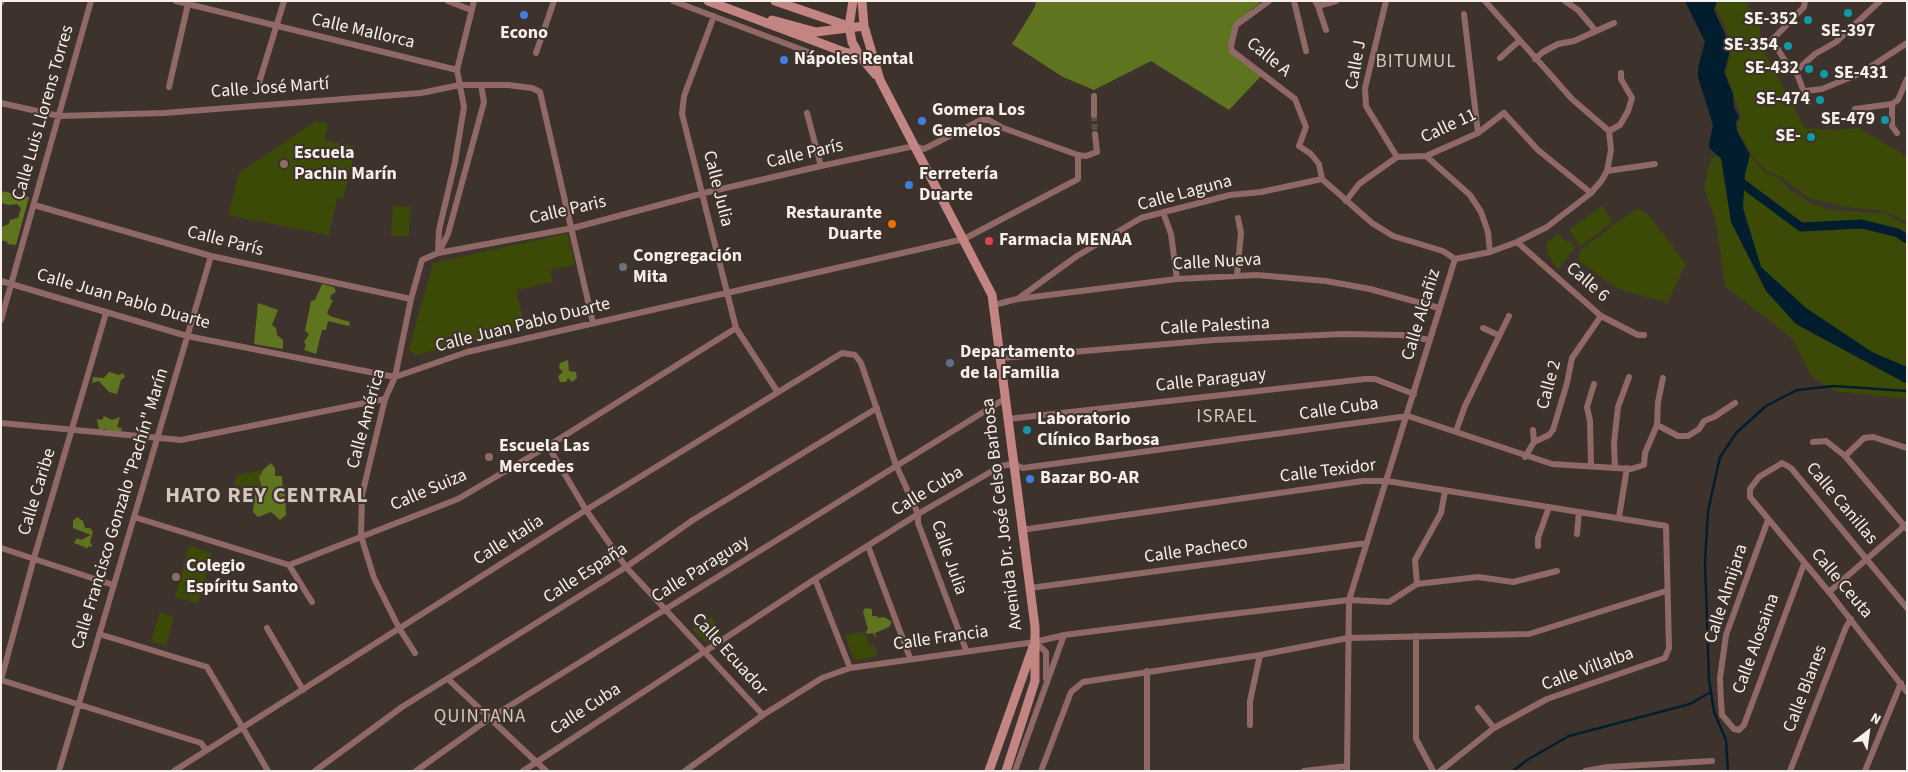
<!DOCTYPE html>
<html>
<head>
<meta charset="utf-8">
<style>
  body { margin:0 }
  #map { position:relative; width:1908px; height:772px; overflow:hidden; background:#3e332c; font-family:"Source Sans 3",sans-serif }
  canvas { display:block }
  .frame { position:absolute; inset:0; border:2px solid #f7efeb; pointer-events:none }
  .north { position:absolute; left:1843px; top:707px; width:50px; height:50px; -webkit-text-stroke:4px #3e332c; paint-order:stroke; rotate:30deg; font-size:14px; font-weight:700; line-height:20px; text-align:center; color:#f7efeb }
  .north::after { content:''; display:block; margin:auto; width:18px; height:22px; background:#f7efeb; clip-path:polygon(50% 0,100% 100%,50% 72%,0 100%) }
</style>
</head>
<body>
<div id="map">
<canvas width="1908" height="772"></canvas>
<div class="frame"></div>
<div class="north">N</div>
</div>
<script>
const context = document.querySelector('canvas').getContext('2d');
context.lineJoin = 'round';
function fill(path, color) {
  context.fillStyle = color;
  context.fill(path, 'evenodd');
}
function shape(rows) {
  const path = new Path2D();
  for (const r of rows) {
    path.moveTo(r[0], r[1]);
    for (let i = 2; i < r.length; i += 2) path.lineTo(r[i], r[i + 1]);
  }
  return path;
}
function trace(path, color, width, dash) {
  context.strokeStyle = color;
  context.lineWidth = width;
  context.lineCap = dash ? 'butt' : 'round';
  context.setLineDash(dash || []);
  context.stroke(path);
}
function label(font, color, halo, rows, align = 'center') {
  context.font = font + ' "Source Sans 3",sans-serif';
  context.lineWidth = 4;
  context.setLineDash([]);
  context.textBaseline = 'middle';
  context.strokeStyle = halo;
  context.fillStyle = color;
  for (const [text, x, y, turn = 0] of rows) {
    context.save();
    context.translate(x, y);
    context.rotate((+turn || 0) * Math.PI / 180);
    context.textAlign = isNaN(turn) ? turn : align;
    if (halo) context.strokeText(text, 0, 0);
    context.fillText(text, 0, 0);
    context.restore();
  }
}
const green = shape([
  [1711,1,1746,1,1759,23,1762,47,1805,128,1838,130,1859,128,1907,157,1907,221,1883,211,1841,206,1809,198,1781,177,1766,171,1751,154,1738,131,1737,123,1741,116,1726,73,1732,45,1723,22],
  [316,121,328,123,324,140,356,147,343,199,337,198,329,235,228,215,239,173],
  [1750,155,1764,172,1779,178,1790,190,1813,204,1831,210,1884,213,1907,225,1907,399,1834,391,1811,376,1792,338,1725,286,1716,222,1704,188,1711,157],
  [393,206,410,207,409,236,391,236],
  [1602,206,1613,222,1581,246,1569,230],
  [1640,209,1648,214,1686,264,1667,303,1616,288,1578,260,1581,249,1635,210],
  [568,233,575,265,550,270,553,282,516,290,525,327,416,355,409,350,433,263],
  [1558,233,1564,241,1571,241,1576,246,1558,270,1547,253,1547,243],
  [264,470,259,477,261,487,259,496,234,484,237,475],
  [189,546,212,553,198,603,175,597],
  [160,612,174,617,166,646,151,641],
  [711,617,721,633,707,643,692,629],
  [865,632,869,646,874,645,878,656,854,660,845,635]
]);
const forest = shape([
  [1034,1,1259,1,1260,3,1234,24,1228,49,1261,76,1229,110,1151,61,1094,90,1063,77,1012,44,1032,12,1036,4],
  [1,191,29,197,16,245,7,244,8,242,1,240,1,227,9,224,10,220,18,218,21,208,17,204,9,205,1,203],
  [322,284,334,287,336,292,331,295,330,299,333,300,327,313,330,316,350,322,349,326,328,321,326,330,322,330,316,354,304,350,306,345,304,342,309,334,305,331,311,301,315,300],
  [258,303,278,310,272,325,276,328,277,335,283,340,283,349,254,344],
  [568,360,569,371,576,372,577,378,572,382,568,378,566,382,560,382,558,376,563,372,559,368,560,363],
  [109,372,119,375,123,373,125,377,121,380,117,394,109,392,99,381,92,383,93,377,104,378],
  [104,416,112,420,120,417,117,427,122,428,121,431,109,433,106,429,99,430,97,419,102,420],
  [271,463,275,468,275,476,282,476,283,494,285,494,286,515,280,520,271,512,258,517,253,512,255,495,262,488,259,477,264,469],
  [77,517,83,521,85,528,90,528,93,532,90,542,93,547,89,546,86,549,85,547,74,543,77,538,81,540,91,535,73,528,73,521],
  [865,608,872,609,872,616,877,616,878,618,884,617,892,622,889,627,875,633,877,639,873,633,867,634,866,632,868,629,863,612]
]);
const water = shape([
  [1685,1,1717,1,1714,10,1729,43,1729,54,1724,72,1733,94,1734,108,1739,117,1736,122,1737,131,1750,155,1745,174,1743,208,1761,267,1806,308,1872,352,1907,367,1907,384,1796,324,1766,291,1731,222,1721,158,1710,149,1709,144,1713,125,1698,77,1698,68,1705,42]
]);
const stream = shape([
  [1513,771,1527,760,1569,736,1690,704,1711,692],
  [1728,771,1726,740,1714,712,1709,679,1705,562,1708,511,1720,457,1737,432,1766,406,1797,390,1834,386,1907,391]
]);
const canal = shape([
  [1735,178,1801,227,1862,224,1898,233,1907,239]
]);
const streetTunnel = shape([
  [1094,115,1095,134]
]);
const street = shape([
  [176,1,457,70],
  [448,1,471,10],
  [673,1,808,52],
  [1269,1,1236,25,1231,46,1232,51,1295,99,1306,127,1299,146,1311,154,1319,164,1322,179,1372,223,1393,236,1443,251,1455,259],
  [1294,1,1306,51],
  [1315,1,1318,6,1326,30],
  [1386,1,1365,88,1366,106,1397,157],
  [1565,1,1578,10,1595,30],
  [1805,1,1804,7,1772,40,1789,67,1796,71,1808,103],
  [1,3,2,1],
  [1318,6,1336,1],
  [1464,14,1478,133],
  [714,16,684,96,682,114,736,328,777,391],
  [536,53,554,1],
  [1500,58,1519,41],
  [1535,59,1543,52,1558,44,1574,41,1614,23],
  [1796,71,1815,54,1836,42,1880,1],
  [258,86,284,1],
  [169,87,188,4],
  [1805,91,1822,89,1861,73,1907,43],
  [1094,96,1094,115],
  [1,103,59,116,164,113,421,93,460,85,508,85,532,88,540,92,593,323],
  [1892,104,1892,126,1897,133],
  [1855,109,1892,104,1898,100,1907,79],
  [807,113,821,166],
  [1609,131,1620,125,1628,111,1632,98,1621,79,1621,73],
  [1426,156,1470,195,1481,212,1488,232,1490,252],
  [1607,171,1655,164],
  [1346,201,1359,184,1397,157,1426,156,1478,133,1504,113,1538,150,1591,193],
  [34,205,211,256,411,299],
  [1163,212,1171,234,1177,279],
  [1517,242,1601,316,1638,335,1644,335],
  [439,252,448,234,484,102,481,85],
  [438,253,439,230,455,162,464,107,457,70,474,1],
  [1455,259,1490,252,1517,242,1547,227,1591,193,1602,180,1607,171,1611,150,1609,131,1572,99,1485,1],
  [1237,275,1241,233,1238,218],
  [1,281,187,336,395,377,467,352,964,239,1078,179,1078,155],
  [1019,298,1077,256,1141,218,1230,195,1261,192,1322,179],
  [994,305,1017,299,1177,279,1257,275,1326,281,1370,289,1439,308],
  [1,320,91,1],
  [1483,328,1498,335],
  [1001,358,1214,340,1343,334,1401,335,1430,340],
  [1008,419,1365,379,1375,379,1414,394],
  [1,423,181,440,385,399],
  [1657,425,1678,436,1688,436,1699,429,1704,421,1714,417,1735,403],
  [1533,430,1534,442],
  [1456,431,1465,406,1509,316],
  [1813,442,1826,441,1845,456,1907,529],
  [548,446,586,510,626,567,763,715],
  [1845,456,1864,438,1873,437,1907,448],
  [1525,457,1534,442,1549,435,1553,430,1567,383,1572,358,1601,316],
  [1591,466,1590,421,1587,407,1594,384],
  [1615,467,1614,443,1618,407,1629,377],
  [134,517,289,565,458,499,548,446,736,328],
  [1619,517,1627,468],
  [1768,520,1726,635,1720,678,1721,702,1722,715,1734,729,1739,730,1744,725,1804,564],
  [1021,530,1363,481,1387,481,1666,526,1669,648,1665,658,1547,699,1494,728,1440,771],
  [1577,534,1579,512],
  [868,546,910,658],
  [1538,546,1538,538,1549,507],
  [1,548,113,585],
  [289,565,312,602],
  [815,579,850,668],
  [1417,584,1415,560,1441,513,1445,491],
  [1030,588,1367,543],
  [1829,592,1907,524],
  [1907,608,1791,468,1782,463,1759,477,1750,489,1750,497,1829,592,1907,692],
  [267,628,303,690],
  [99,634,207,667,268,771],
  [1416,636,1416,739,1433,771],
  [1035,642,1046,652,1046,679],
  [415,653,399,628,374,578,361,536,362,495,385,399,395,377,411,299,422,260,438,253,573,228,704,193,821,166,914,146,924,149,981,120,989,120,1003,128,1078,155,1086,156,1097,152,1095,134],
  [448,679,546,771],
  [1,680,34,558,106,313],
  [1,680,201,743,206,750],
  [1478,708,1494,728],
  [1250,725,1250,701,1260,655],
  [59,771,211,256],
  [174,771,586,510,842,353,855,355,861,363,896,465,918,514,918,523,966,650],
  [315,771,402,707,626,567,693,520,877,408],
  [416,771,490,718,1006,398],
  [523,771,815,579,918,514,1001,466,1013,464,1023,468,1408,416,1552,464,1631,469,1644,465,1645,453,1657,425,1658,402,1663,378],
  [685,771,763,715,822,678,850,668,1035,642,1064,635,1206,617,1349,600,1389,602,1417,584,1478,577,1513,582,1557,571],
  [1015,771,1064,635],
  [1041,771,1071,692,1083,682,1260,655,1348,638,1529,634,1666,591],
  [1147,771,1147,671],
  [1304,771,1347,766],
  [1347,771,1349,600,1455,259],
  [1585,771,1608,767,1712,761],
  [1790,771,1846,627,1851,619],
  [1865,771,1901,683]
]);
const secondary = shape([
  [708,1,844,52,859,55],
  [775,1,848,26],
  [853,1,849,26,852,42,859,55,876,75],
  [862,1,864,26,880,80,992,295,1035,627,1035,681,1006,771],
  [772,20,816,32,864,26],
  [989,771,1033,647]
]);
const markers = [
  [1848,13,5,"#0f9aa8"],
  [524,15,5,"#3f7fe0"],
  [1808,20,5,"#0f9aa8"],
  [1788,46,5,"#0f9aa8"],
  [784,60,5,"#3f7fe0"],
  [1809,69,5,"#0f9aa8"],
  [1824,74,5,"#0f9aa8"],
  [1820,100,5,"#0f9aa8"],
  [1885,120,5,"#0f9aa8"],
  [922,121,5,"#3f7fe0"],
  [1811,137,5,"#0f9aa8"],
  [284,164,5,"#8d6e63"],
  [909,185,5,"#3f7fe0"],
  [892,224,5,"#e8710a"],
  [989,241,5,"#e0444e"],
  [623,267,5,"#6b7280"],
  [950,363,5,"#5c6f8a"],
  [1027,430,5,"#0f9aa8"],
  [489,457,5,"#8d6e63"],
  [1030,479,5,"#3f7fe0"],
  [176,577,5,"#8d6e63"]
];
const poiNames = [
  ["SE-352",1798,20,"right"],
  ["SE-397",1848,32,"center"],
  ["Econo",524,34,"center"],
  ["SE-354",1778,46,"right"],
  ["Nápoles Rental",794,60],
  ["SE-432",1799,69,"right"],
  ["SE-431",1834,74],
  ["SE-474",1810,100,"right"],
  ["Gomera Los",932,111],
  ["Gemelos",932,132],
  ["SE-479",1875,120,"right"],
  ["SE-",1801,137,"right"],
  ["Escuela",294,154],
  ["Pachin Marín",294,175],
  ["Ferretería",919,175],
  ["Duarte",919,196],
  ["Restaurante",882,214,"right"],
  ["Duarte",882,235,"right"],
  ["Farmacia MENAA",999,241],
  ["Congregación",633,257],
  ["Mita",633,278],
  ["Departamento",960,353],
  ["de la Familia",960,374],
  ["Laboratorio",1037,420],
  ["Clínico Barbosa",1037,441],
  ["Escuela Las",499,447],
  ["Mercedes",499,468],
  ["Bazar BO-AR",1040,479],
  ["Colegio",186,567],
  ["Espíritu Santo",186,588]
];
const streetNames = [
  ["Calle Mallorca",363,32,13],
  ["Calle A",1268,58,39],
  ["Calle J",1357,65,-80],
  ["Calle José Martí",270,89,-4],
  ["Calle Luis Llorens Torres",44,113,-74],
  ["Calle 11",1449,127,-25],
  ["Calle París",805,155,-13],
  ["Calle Julia",717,189,76],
  ["Calle Laguna",1185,194,-15],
  ["Calle Paris",568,211,-13],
  ["Calle París",225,242,14],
  ["Calle Nueva",1217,263,-3],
  ["Calle 6",1587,283,41],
  ["Calle Juan Pablo Duarte",123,300,16],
  ["Calle Alcañiz",1422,315,-73],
  ["Calle Juan Pablo Duarte",523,326,-14],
  ["Calle Palestina",1215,327,-3],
  ["Calle Paraguay",1211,381,-6],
  ["Calle 2",1550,385,-75],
  ["Calle Cuba",1339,410,-8],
  ["Calle América",367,419,-75],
  ["Calle Texidor",1328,472,-7],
  ["Calle Suiza",429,491,-23],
  ["Calle Caribe",38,492,-73],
  ["Calle Cuba",928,492,-31],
  ["Calle Canillas",1841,504,50],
  ["Calle Francisco Gonzalo \"Pachín\" Marín",121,509,-73],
  ["Avenida Dr. José Celso Barbosa",1003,514,-97],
  ["Calle Italia",509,541,-32],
  ["Calle Pacheco",1196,551,-8],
  ["Calle Julia",948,558,71],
  ["Calle Paraguay",701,570,-32],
  ["Calle España",586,574,-33],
  ["Calle Ceuta",1841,584,50],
  ["Calle Almijara",1727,594,-72],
  ["Calle Francia",941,639,-8],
  ["Calle Alosaina",1757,644,-70],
  ["Calle Ecuador",729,655,48],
  ["Calle Villalba",1588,670,-20],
  ["Calle Blanes",1806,689,-69],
  ["Calle Cuba",586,710,-33]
];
const neighbourhoodNames = [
  ["BITUMUL",1416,63],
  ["ISRAEL",1227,418],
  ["QUINTANA",480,718]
];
const districtNames = [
  ["HATO REY CENTRAL",267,497]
];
fill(green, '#3b4a07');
fill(forest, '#5f741f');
fill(water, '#021d2d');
trace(stream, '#021d2d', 2.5);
trace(canal, '#021d2d', 9);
trace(streetTunnel, '#5a4f49', 6, [6, 3]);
trace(street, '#906967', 6);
trace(secondary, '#c28582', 9);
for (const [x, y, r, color] of markers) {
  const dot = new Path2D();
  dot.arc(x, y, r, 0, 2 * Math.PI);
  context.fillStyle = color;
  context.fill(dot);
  trace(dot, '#3e332c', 2);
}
label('bold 18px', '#f7efeb', '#3e332c', poiNames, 'left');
label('18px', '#f7efeb', '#3e332c', streetNames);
context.letterSpacing = '1px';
label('19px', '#d5c6be', '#3e332c', neighbourhoodNames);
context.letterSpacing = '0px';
context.letterSpacing = '1px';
label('bold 22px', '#d5c6be', '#3e332c', districtNames);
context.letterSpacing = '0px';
</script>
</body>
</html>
